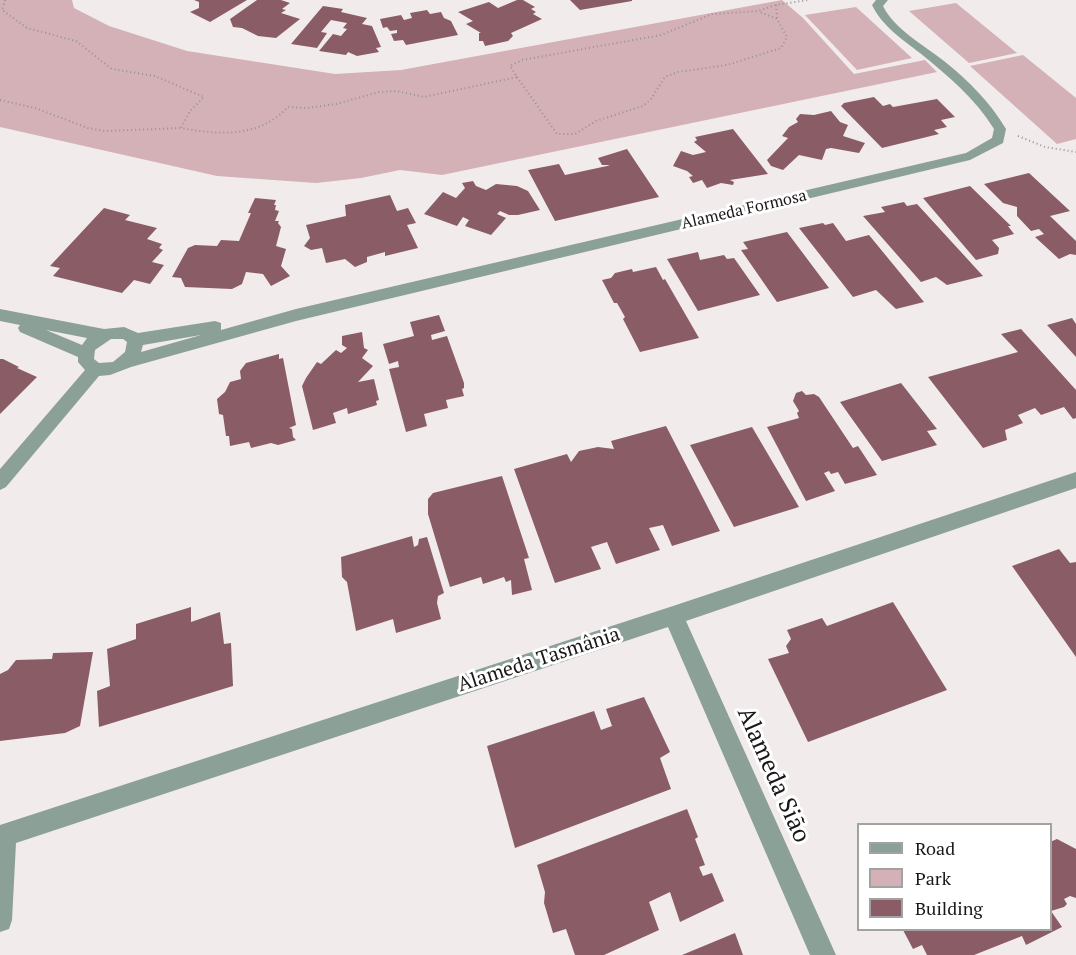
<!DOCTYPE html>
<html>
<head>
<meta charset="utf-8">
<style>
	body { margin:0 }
	#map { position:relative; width:1076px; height:955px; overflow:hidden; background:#f2ebec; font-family:"PT Serif",serif }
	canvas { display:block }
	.legend { position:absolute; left:857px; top:823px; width:195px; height:108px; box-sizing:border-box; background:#fff; border:2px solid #a3a2a3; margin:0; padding:8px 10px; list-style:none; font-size:18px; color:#1a1718 }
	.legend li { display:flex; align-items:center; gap:12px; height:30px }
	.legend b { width:30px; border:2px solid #a3a2a3 }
</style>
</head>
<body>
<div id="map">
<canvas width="1076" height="955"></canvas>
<ul class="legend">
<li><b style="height:8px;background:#8ba097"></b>Road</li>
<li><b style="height:16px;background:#d4b0b7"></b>Park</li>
<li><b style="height:16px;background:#8a5c66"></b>Building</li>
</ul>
</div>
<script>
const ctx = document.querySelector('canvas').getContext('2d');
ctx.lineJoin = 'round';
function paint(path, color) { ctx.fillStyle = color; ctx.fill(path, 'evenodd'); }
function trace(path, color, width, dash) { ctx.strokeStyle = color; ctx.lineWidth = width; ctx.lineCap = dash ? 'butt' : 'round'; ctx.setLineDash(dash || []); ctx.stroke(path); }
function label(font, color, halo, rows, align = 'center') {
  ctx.font = font + ' "PT Serif",serif'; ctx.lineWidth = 6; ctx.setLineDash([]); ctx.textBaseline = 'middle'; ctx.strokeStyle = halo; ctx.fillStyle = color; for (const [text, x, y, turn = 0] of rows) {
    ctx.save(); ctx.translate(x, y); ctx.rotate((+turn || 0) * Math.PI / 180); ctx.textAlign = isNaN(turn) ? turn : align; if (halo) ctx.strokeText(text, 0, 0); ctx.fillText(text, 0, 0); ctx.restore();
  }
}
paint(new Path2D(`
	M0,0h72l2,8 35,18 78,25 148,23 66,-4 381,-70 21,18 51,56 71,-14 12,12 -495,103 -42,-5 -39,8 -45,5 -99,-7 -217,-49z
	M956,3l61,50 -48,10 -60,-52z
	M856,7l56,51 -55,12 -52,-55z
	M1023,55l53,43v41l-19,5 -87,-78z`), '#d4b0b7');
paint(new Path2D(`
	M194,0h53l-37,22 -20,-10 9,-4v-6z
	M257,0h24l9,3 -8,6 4,1 -5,3 19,6 -24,19 -18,-2 -16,-8 -9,-1 -3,-8z
	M517,0h6l12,7 -4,2 5,3 -3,2 9,5 -31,14 2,3 -5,5 -23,5 -2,-5h-4v-8h2l-15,-9 7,-3 -15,-9 31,-10 9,6z
	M570,0h62v1l-52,9z
	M323,6l20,3 -2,3 26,6 -5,6 10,2 9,21 -5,1 3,4 -22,4 -9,-4 -2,3 -27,-4 14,-17 8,2 6,-7 -4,-1 4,-5 -16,-3 -10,12 6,1 -10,15 -26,-4z
	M427,10l3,4 11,-2 3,6 7,3 7,14 -52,10 -3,-5 -9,1 -3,-7 6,-1v-3l-7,1 -3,-4 -4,1 -3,-9 21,-4 3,5 8,-2 -2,-5z
	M874,97l9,9 7,-2 3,3 44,-8 18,18 -14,3 6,7 -13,3 5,4 -57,14 -41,-42 3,-3z
	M831,111l9,11 8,3 -5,11 22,7 -6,10 -28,-5 -5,1 -4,11 -23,-5 -16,15 -12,-4 -4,-6 21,-22 -6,-2 7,-9 9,-5 -2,-3 4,-5 14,1z
	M733,129l35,45 -38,6 4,2 -1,3 -12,-2 -14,5 -5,-8 -9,3 -4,-6 4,-1 -6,-5 -14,-5 8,-15 12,4 13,-3 -12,-10 3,-2 -2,-3z
	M627,149l32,48 -104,24 -27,-51 31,-6 6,11 42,-9 3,-1h-8l-4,-7z
	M1029,173l41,38 -20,5 26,25v14l-6,-1 -11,5 -24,-22 9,-3 -5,-5 -8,2 -14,-15v-9l-14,-4 -19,-19z
	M473,181l3,5 10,4 10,-6 21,2 11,5 12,19 -22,5h-9l-9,-4 -3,3 9,4 -15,17 -26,-9 4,-6 -6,-3 -6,9 -33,-12 19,-22 13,6 9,-10 -3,-5z
	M970,186l41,40h-3l6,8 -22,6 7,8 -1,6 -22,6 -53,-62z
	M390,195l7,16 11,-3 8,15 -9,2 11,23 -33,8v-4l-18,5v5l-12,5 -10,-8 -19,4 -4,-15 -11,2 -7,-4 6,-8 -4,-13 40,-9 -1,-11z
	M255,198l21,2 -2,5h2l-1,5 4,1 -4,10h4l-1,2 3,4 -5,19 10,3 -5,17 9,10 -19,10 -8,-12 -17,-2 -4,12 -10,5 -47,-2 -4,-9 -9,-1 16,-29 7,-3 22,1 4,-6 18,1 12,-28h-3z
	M904,202l3,4 10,-2 66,72 -36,9 -11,-8 -15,5 -58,-66 22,-4 -4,-5z
	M104,208l26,7 -5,5 32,8 -10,11 15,5 -3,4 4,2 -11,12 12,3 -14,19 -16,-4 -12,13 -69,-17 7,-8 -10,-2z
	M823,223l2,2 8,-2 13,18 23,-6 55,67 -28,7 -20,-19 -23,7 -54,-69z
	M787,232l42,56 -52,14 -36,-52 7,-1 -5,-7z
	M698,252l2,8 24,-5 3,4 7,-1 26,37 -62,16 -31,-52z
	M656,267l7,13 2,-1 34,59 -59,14 -17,-33 2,-2 -8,-14h-3l-12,-23 9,-2 4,-5 17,-4 1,3z
	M439,315l6,16 -14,4 1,5 15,-4 17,47v5l-2,1 2,7 -18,4 2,8 -24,6 3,12 -21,6 -17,-63 10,-2 -1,-6 -9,3 -6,-20 31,-8 -4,-14z
	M1072,318l4,6v33l-29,-32z
	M1021,329l55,61v28l-3,1 -9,-12 -23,8 -6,-7 -17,7 5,8 -18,7 2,10 -24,8 -55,-71 90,-25 -17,-18z
	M362,332l2,16 4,2 -6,8 11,8 -15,16 16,-3 5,21 -3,1 1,4 -29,9 -1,-6 -14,5 3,10 -23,7 -11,-44 4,-8 11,-16 4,2 15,-14 5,3 6,-5 -5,-3v-9z
	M279,354v5l4,-1 13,67 -7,3 3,1 1,8 3,3 -18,5 -7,-2 -20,5 -2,-6 -19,4 -1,-10h-3l-3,-21 -4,-1 -2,-15 8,-7 5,-10 11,-3 -1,-8 6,-8z
	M0,359h3l16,8 -2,1 20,9 -37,37z
	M901,383l36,46 -10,2 10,14 -55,16 -42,-59z
	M802,391l4,4 8,-1 5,3 34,51 5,-2 19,29 -32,9 -7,-12 -7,2 -2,-3 -5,2 11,18 -29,10 -39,-74 32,-9 -2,-5 2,-2 -6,-10 3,-8z
	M666,426l54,105 -48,15 -9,-21 -14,3 11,22 -44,14 -9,-22 -16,5 10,22 -46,14 -41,-114 53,-15 4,8 8,-11 19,-4 16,2 -3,-8z
	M752,427l47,80 -65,20 -44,-82z
	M502,476l27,82 -5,1 8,31 -20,5 -1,-15 -5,2 -2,-5 -21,7 -2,-7 -31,10 -22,-73v-15l5,-6z
	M412,536l2,11 4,-2 1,-6 8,-2 17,56 -6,3 -1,7 4,16 -45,14 -3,-14 -37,12 -9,-49 -5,-5 -1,-20z
	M1059,549l11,14 6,-1v95l-64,-91z
	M893,602l54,88 -139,52 -40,-83 21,-6 -3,-7 5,-7 -4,-9 35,-12 5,8z
	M191,607v15l29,-10 4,32 7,-1 2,43 -134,41 -2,-36 13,-5 -3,-37 29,-10v-15z
	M93,652l-13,74 -15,7 -65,8v-67l8,-4 8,-10 36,-1 1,-6z
	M644,697l26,55 -10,6 11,31 -156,59 -28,-102 107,-35 7,19 11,-4 -6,-17z
	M687,809l11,28 -3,2 10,26 -6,2 4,9 9,-3 12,28 -44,21 -10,-30 -21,10 10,28 -55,25h-29l-9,-26 -13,4 -9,-30 1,-11 -8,-27z
	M1057,839l19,10v49l-6,-2 -6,3 3,5 -3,3 -13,4 11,16 -36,18 -4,-9 -48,19h-47l-5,-10 -9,4 -10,-19h147v-88z
	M735,933l8,22h-61z`), '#8a5c66');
trace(new Path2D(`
	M5,0l-3,10 25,18 49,13 36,28 43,7 49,21 -14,14 -9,17c39,7 78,10 107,-21l19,1 29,-4 43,-12 18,-1 27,6 93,-20 -7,-11 12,-6 139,-25 51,-21 46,-3 18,-6 32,-5
	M776,5l1,14
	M517,77l40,57h18l21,-13 47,-15 8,-7 14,-22 13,-5 49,-7 54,-17 6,-11 -10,-18 -17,-7
	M0,100l35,8 53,20 17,3 76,-3
	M1018,136l27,11 31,5`), '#979293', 2, [1, 3]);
paint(new Path2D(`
	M876,0h12l-5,6c11,23 41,39 61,55 25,20 46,41 62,68l-3,14 -33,17 -674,161 -165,46 -21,8 -11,1 -93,111 -6,3v-21l85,-99 -7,-8v-5l-58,-25 -2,-4 2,-3 -20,-4v-12l104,20 20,-2 14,6 77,-12 6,2v7l75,-21 670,-156 26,-15 2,-9c-19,-31 -46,-53 -74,-76 -18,-14 -38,-27 -48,-48zM46,330l41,8 -5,7zM201,335l-60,17 2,-7zM111,339h12l4,3 -2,10 -12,10 -14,1 -5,-4 1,-9z
	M1076,472v16l-390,133 150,334h-26l-142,-328 -652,216 -4,77 -3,9 -9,3v-107l673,-219z`), '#8ba097');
label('16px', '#1a1718', '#fff', [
	["Alameda Formosa",744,210,-13]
]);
label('20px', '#1a1718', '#fff', [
	["Alameda Tasmânia",539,660,-18]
]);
label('24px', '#1a1718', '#fff', [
	["Alameda Sião",773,775,66]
]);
</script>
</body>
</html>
